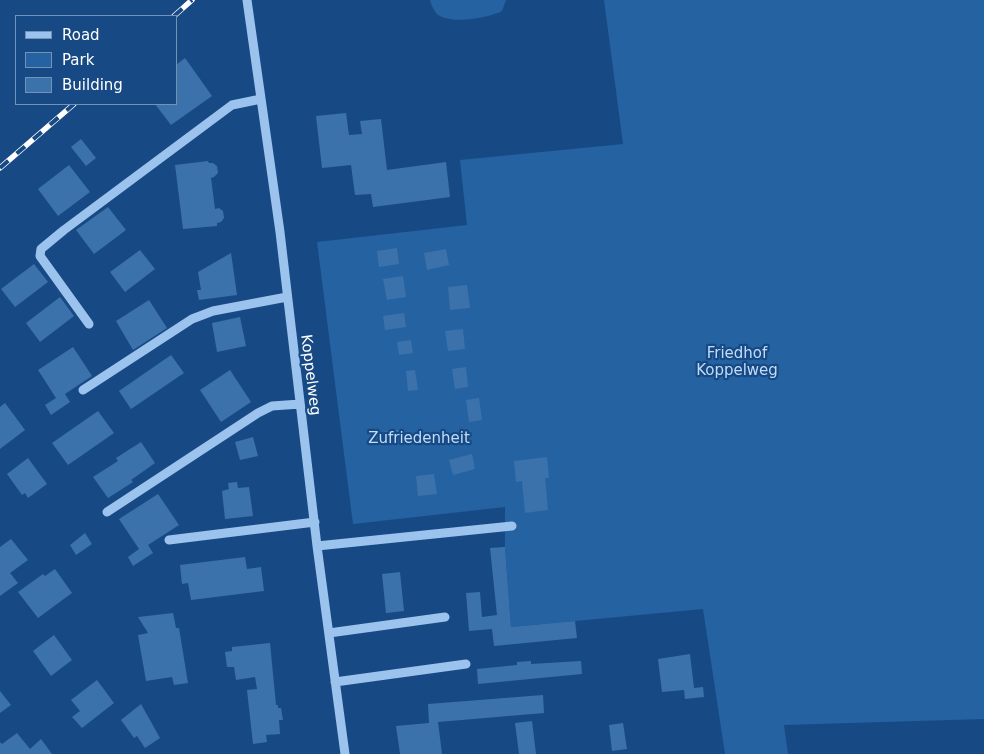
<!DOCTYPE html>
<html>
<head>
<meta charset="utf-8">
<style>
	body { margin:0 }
	#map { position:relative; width:984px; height:754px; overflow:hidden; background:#174a84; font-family:"DejaVu Sans",sans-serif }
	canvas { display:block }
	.legend { position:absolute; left:15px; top:15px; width:162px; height:90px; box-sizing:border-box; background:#174a84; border:1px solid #7492b5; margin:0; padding:6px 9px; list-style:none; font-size:15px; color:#fff }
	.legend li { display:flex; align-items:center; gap:10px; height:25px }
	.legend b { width:25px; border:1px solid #7492b5 }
</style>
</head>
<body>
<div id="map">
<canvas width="984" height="754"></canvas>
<ul class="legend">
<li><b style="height:6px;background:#9bc3ed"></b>Road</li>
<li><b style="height:14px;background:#2562a1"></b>Park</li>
<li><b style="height:14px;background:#3b72ac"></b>Building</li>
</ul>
</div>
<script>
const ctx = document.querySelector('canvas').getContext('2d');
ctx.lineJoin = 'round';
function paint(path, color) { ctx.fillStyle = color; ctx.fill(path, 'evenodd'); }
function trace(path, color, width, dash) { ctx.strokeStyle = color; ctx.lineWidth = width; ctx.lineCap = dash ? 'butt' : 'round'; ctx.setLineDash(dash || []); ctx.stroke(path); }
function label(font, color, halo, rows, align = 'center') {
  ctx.font = font + ' "DejaVu Sans",sans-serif'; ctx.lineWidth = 4.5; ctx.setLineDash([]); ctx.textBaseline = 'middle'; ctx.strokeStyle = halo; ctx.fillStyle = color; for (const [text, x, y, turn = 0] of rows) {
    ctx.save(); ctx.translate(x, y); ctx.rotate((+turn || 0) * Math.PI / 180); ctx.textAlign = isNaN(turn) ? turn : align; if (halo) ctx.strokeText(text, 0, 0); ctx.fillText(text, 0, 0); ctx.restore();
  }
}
paint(new Path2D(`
	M430,0h76l-4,11c-14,7 -51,14 -65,3 -3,-3 -6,-10 -7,-14z
	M604,0h380v719l-200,6 4,29h-63l-22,-145 -192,18 -6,-80v-40l-152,17 -36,-282 150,-17 -7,-65 163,-16z`), '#2562a1');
paint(new Path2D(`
	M185,58l27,38 -41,29 -16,-21h21v-39z
	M346,113l3,22 13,-1 -2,-13 21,-2 6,51 59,-8 4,35 -77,10 -2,-13 -16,1 -4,-30 -29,3 -6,-52z
	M81,139l15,19 -10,8 -15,-19z
	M208,161l1,2h4l4,3 1,7 -4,4 -3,1 4,31 4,-1 4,3 1,7 -3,4 -4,1v3l-34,3 -8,-64z
	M69,165l21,27 -32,24 -20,-27z
	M108,207l18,23 -32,24 -18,-24z
	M397,248l2,16 -20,3 -2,-16z
	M446,249l3,16 -22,5 -3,-17z
	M140,250l15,19 -30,23 -15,-20z
	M231,253l6,42 -38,5 -2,-10h4l-3,-18z
	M34,264l14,18 -33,25 -14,-18z
	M403,276l3,21 -19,3 -4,-21z
	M467,285l3,23 -20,2 -2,-23z
	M60,297l14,19 -34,26 -14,-19z
	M149,300l18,28 -34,22 -17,-29z
	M404,313l2,14 -21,3 -2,-14z
	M240,317l6,29 -29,6 -5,-29z
	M463,329l2,20 -17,2 -3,-20z
	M411,340l2,13 -14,2 -2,-13z
	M73,347l19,29 -27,18 5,8 -19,13 -6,-10 11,-7 -18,-28z
	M171,355l13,18 -53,36 -12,-18z
	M466,367l2,20 -13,2 -3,-20z
	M230,370l21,32 -30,20 -21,-32z
	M415,370l3,20 -10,1 -2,-20z
	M479,398l3,22 -13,2 -3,-22z
	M5,403l20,27 -25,19v-42z
	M98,411l16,22 -46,32 -16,-22z
	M404,429v12l-19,1 -1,-11z
	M253,437l5,19 -18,4 -5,-18z
	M141,442l14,21 -24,17 2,2 -25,16 -15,-21 25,-16 -2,-3z
	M472,454l3,15 -22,6 -4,-15z
	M547,457l2,21h-4l3,32 -23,3 -3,-32 -6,1 -2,-21z
	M28,458l19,26 -19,14 -3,-5 -3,2 -15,-21z
	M434,474l3,20 -19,2 -2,-20z
	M237,482l1,6 11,-1 4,29 -28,3 -3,-28 7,-2 -1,-6z
	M158,494l21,31 -31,20 5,8 -20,13 -5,-9 11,-8 -20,-30z
	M85,533l7,11 -16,11 -6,-10z
	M11,539l17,21 -18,13 8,10 -18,13v-49z
	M505,547l6,80 64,-6 2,17 -83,8 -2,-17 -23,2 -3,-38 14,-1 2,25 15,-2 -7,-67z
	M245,557l2,12 14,-2 3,24 -73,9 -3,-17 -6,1 -2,-19z
	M55,569l17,24 -34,25 -20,-26 25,-18 2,2z
	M400,572l4,39 -18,2 -4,-39z
	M173,613l3,15h3l9,55 -14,2 -2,-8 -26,4 -8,-46 10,-2 -10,-16z
	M54,635l18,25 -21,16 -18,-25z
	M270,643l6,62h2v3h3l2,12h-4l1,14 -14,1 1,7 -14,2 -6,-54 10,-1 -2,-12 -19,3 -2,-13h-7l-2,-15 7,-1v-4z
	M690,654l4,34 9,-1 1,10 -19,2 -1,-9 -22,2 -4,-33z
	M531,661v3l50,-3 1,13 -104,10 -1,-15 40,-4v-3z
	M97,680l17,23 -32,25 -10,-11 8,-6 -9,-11z
	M0,691l11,14 -11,8z
	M543,695l1,18 -106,9 4,32h-42l-4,-28 33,-3 -1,-19z
	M141,704l19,34 -15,10 -8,-12 -3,2 -13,-18z
	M532,721l4,33h-17l-4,-31z
	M623,723l4,26 -15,2 -3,-26z
	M17,733l13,16 11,-10 11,15h-52v-12l2,2z`), '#3b72ac');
trace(new Path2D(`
	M247,0l33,232 37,314 28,208
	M89,324l-49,-68 1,-7 23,-19 168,-125 29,-6
	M83,390l109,-71 21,-8 74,-14
	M107,512l151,-99 14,-7 28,-2
	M169,540l146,-18
	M317,546l195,-20
	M329,633l116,-16
	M335,682l131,-18`), '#9bc3ed', 9);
const rail = new Path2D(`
	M174,16l18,-16
	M0,168l74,-64`);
trace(rail, '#fff', 5.5);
trace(rail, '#174a84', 4, [11]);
label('15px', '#c0dcf9', '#174a84', [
	["Friedhof",737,354],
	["Koppelweg",737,371],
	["Zufriedenheit",419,439]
]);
label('15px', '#fff', '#174a84', [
	["Koppelweg",310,375,83]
]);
</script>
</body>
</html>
